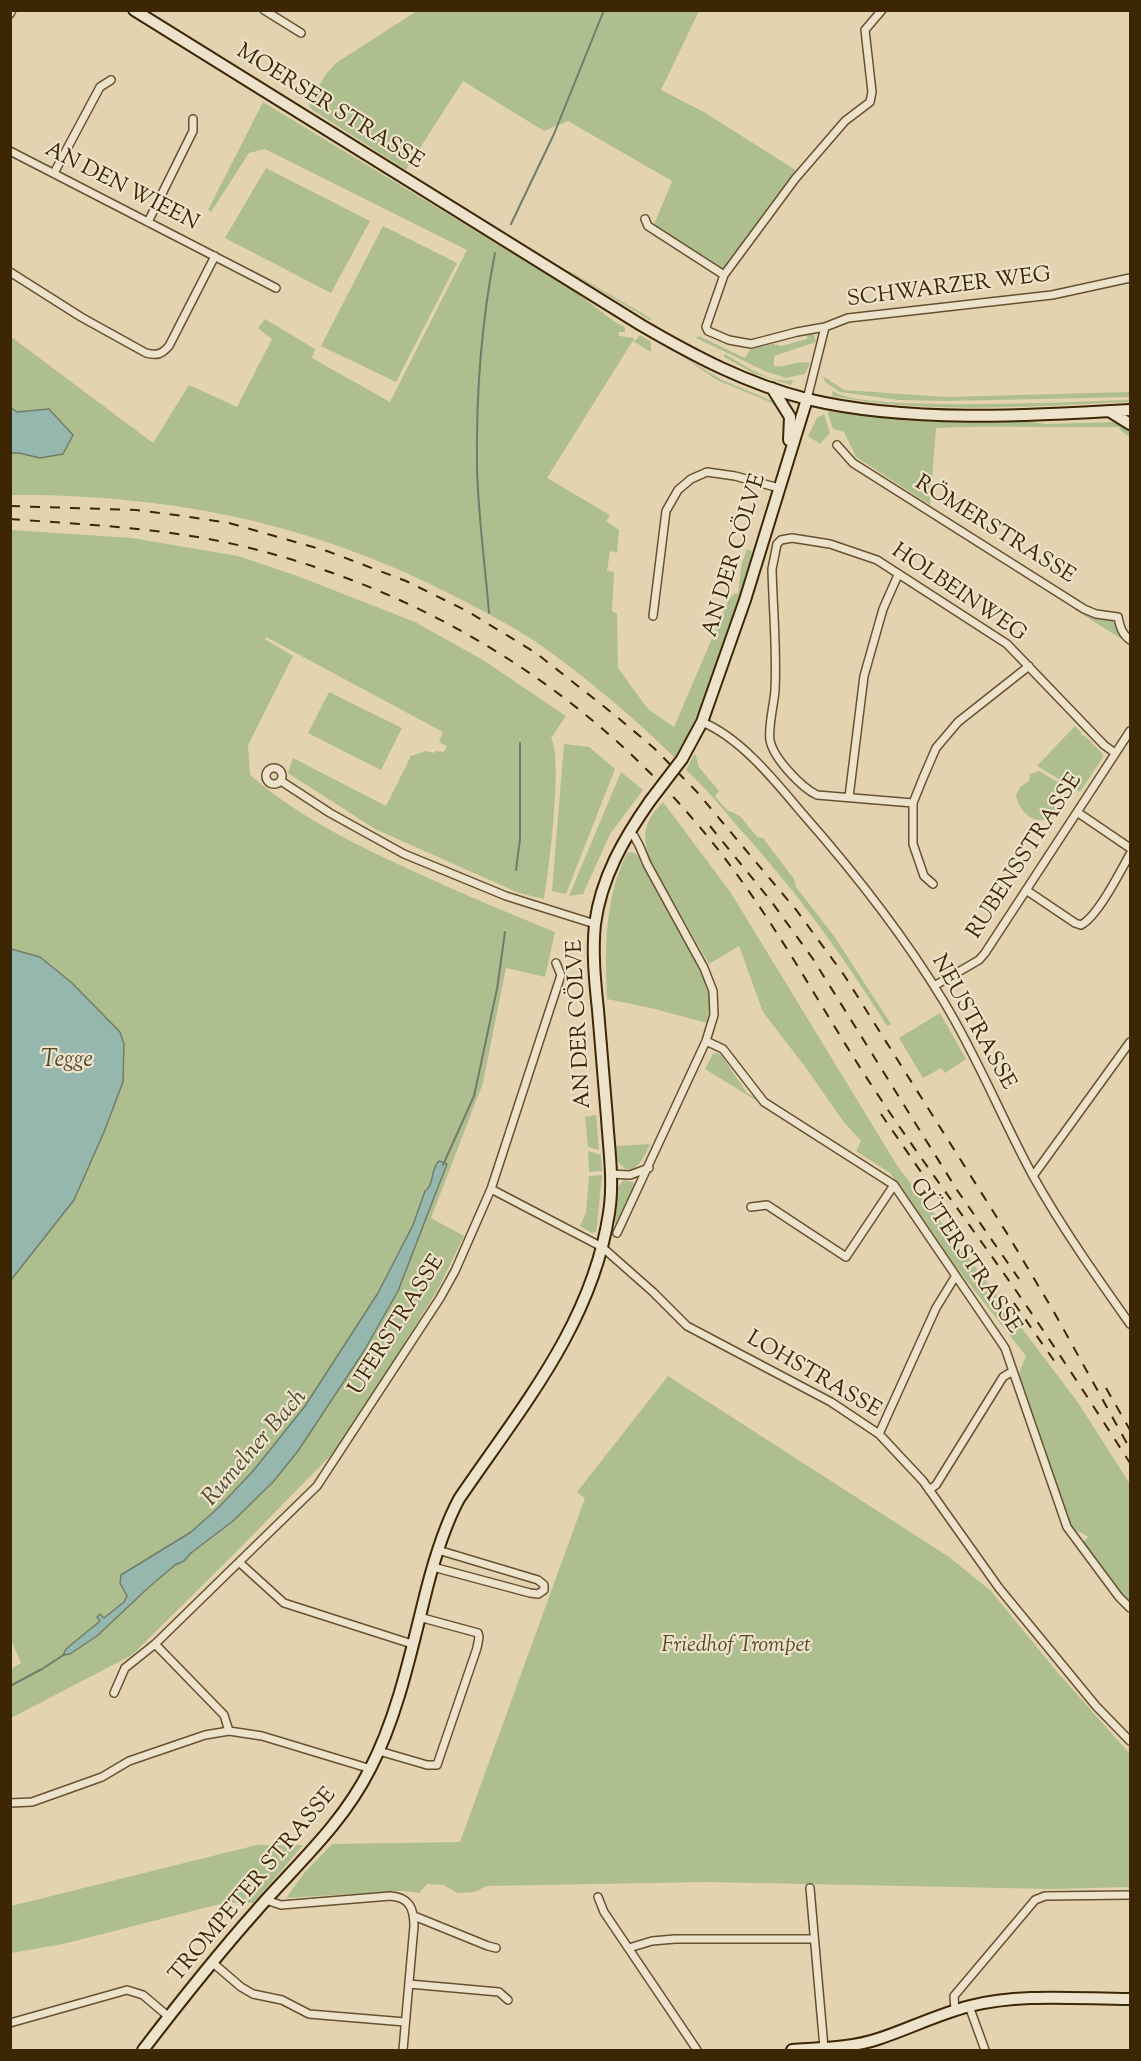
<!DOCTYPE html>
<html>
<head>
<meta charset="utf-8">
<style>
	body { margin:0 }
	#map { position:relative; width:1141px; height:2061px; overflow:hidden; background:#e4d3b0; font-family:"Sorts Mill Goudy",serif }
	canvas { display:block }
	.frame { position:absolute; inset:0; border:12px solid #3d2603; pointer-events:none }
</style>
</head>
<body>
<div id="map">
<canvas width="1141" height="2061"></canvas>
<div class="frame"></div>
</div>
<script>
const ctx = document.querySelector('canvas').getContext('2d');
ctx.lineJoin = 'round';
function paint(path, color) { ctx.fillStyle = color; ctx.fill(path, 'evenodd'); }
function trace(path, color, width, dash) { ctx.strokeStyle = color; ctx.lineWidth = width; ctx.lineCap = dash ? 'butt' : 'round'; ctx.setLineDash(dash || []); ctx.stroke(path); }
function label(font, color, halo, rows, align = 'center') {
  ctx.font = font + ' "Sorts Mill Goudy",serif'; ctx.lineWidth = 4.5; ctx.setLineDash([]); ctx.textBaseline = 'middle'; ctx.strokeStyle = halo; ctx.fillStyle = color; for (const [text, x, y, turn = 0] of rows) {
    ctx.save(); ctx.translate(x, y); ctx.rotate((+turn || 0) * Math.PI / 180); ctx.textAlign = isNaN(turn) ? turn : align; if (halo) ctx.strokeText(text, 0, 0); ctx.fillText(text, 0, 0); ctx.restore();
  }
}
paint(new Path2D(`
	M417,11h282l-38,79 43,22 93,59 -73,98 -3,2 1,-2 -69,-42 19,-46 -104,-60 -24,10 -81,-50 -57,89 -95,-61 -2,-5 17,-30 10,-11z
	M263,102l310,188 42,32 10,5v5h-6v4l15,2 -1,2 2,1 5,-6 11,7v10l-18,-11 -1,1 -85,136 63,37 -4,6 13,9 -2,23 -7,-2 -3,20 7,1 -2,39 5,3 1,54 30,41 26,18 55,-128 5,-5 4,-1 4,-30 5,-14 5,2c-4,31 -17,59 -27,88 -15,39 -26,83 -51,118 -42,-41 -87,-79 -135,-113 -25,-17 -52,-31 -79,-45 -143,-75 -288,-105 -449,-104v-42h8l21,5 9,-49 -32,3 -6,-4 -1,-72 143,107 36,-58 48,22 35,-68 -14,-11 7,-9 50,30 -3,9 78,44 77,-152 -202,-101 -16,4 -38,59 -3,-2z
	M266,168l104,53 -39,72 -106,-55z
	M383,226l74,37 -61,119 -75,-36z
	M566,270l7,3 79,46 -2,1z
	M807,334l7,1 2,7 -42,14v10c12,2 23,-6 36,-3l-5,11 -19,4 -19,-6 -71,-34 3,-2 46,22 6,-10 22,-4 8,2 26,-7z
	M725,354c19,11 45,30 68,26l-2,5 -38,-12 -29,-16z
	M680,355l42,25 48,20 7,4 1,4 -8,-6 -53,-22z
	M823,376l21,14 103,7 183,-5v5l-183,4 -48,-1 -59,-8 -15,-10z
	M833,391c27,22 252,10 297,9v2c-98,4 -200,13 -298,-6z
	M829,411l79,10 58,1 54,-2 26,4 67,-2 17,6v9l-10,-7 -1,-3c-61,1 -122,-2 -183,1l-6,77 -74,-48 -12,-25 -11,-3 -5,-16z
	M824,414l6,19 -10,11 -12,-8 9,-18z
	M11,530l121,8 106,18 62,21 115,45 68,38 83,56 -15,22c12,18 -2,134 -7,161l-25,-6 -144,-64 -87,-56 5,-15 93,48 25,-50 15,-5 8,2 1,-2 9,1 3,-6 -8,-4 4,-10 -177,-95 -1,2 28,17 -45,89 2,30c51,44 112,73 174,101 43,20 87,38 131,56l-10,45 -39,-9 -23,115 -52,135 33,18 -27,55 -97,155 -108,110 -100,99 -121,63v-49l10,-6 -11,-25 1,-358 63,-80 30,-68 19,-50 1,-38 -4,-12 -49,-50 -31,-25 -29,-8z
	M1074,609l26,10 13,2 10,19z
	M329,692l73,36 -21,42 -73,-37z
	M1075,726l6,6v3l4,1 18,18v3l-23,35 -43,-26z
	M564,744l25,3 26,22 -49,125 -14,-3z
	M695,753l4,14 20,24 -4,5 12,14 13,6 17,21 6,1 31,41 2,8 38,49 57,88 -4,2c-45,-72 -91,-135 -148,-198 -17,-20 -34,-41 -53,-58z
	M1039,771l30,18 -9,14 -3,11c-4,2 -9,5 -14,6 -14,2 -24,-12 -27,-24l4,-9 9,-6 1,-7z
	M621,772l22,18 -33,44 -27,60 -14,2z
	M663,802l68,91 167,274 55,70 126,167 51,80v118l-13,-14 -34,-46 5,-5c-7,-6 -13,-5 -19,-12l-41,-115 -9,-37 7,-17 -70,-89 -52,-76 -14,-18 -34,-22 5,-10 -18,-20 -37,-53 -43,-56 -24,-66 -30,18 -60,-105c-7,-27 -5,-37 14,-57z
	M631,852l5,2 62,111c9,19 15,37 9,58l-56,-15 -44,-9c-2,-51 -3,-99 20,-146z
	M940,1013l26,46 -21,14 -4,-5 -18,10 -24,-40z
	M717,1053l4,2 26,38 10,6v2l-52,-32 8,-15z
	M596,1115l3,35 -11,-3 -3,-30z
	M650,1144c-6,14 -18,39 -33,16l-1,-14z
	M588,1151l13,4 1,16 -13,1z
	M602,1175l-5,50 -1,7 -4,1 -12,-7 6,-14 3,-36z
	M624,1180l9,2 2,8 -19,35 -2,-4 4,-34z
	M668,1376l281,181 42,34 67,82 72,81v133l-79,2 -344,-7 -220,4 -13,6 -16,1 -15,-8 -16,-1 -8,9 -15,-2 -118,7 19,-26 27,-28 128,-2 125,-344 -8,-6z
	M257,1845h46l-49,58h-30l-161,41 -52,9v-47z`), '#afbe8f');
const water = new Path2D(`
	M11,408l6,4 32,-3 24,26 -10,19 -23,4 -21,-5h-8z
	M11,949l29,8 31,25 49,50 4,12 -1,38 -19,50 -30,68 -63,80z
	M439,1161l8,3 -49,127 -34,60 -66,100 -25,31 -40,39 -42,32 -7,8 -9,4 -26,22 -52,49 -27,18 -7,1 3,-6 34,-28 -3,-4 3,-3 4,4 20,-16 3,-6 -7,-13 1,-8 70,-43 27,-24 35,-37 52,-65 73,-113 35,-68 12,-34c10,-7 5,-22 14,-30z`);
paint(water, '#95b7ad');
trace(water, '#727d69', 1.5);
trace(new Path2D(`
	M511,224l43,-90 50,-124
	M489,613c-4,-49 -11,-98 -12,-146 -1,-72 4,-143 18,-214
	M516,870l4,-31v-96
	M443,1165l31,-69 23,-107 8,-57
	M10,1686l32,-17 23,-15`), '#727d69', 2);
const street = new Path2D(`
	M264,10l37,23
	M882,10l-17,20 7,62 -2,10 -25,19 -50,58 -71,96 -18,52 2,4 21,9 22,4 46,-12 28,-5 23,-9 204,-23 78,-17
	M10,14l2,-4
	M10,151l266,137
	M54,173l46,-86 11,-7
	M645,219l3,7 76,49
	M148,222l45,-91v-12
	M10,272l71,45 65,36c11,3 16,1 23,-7l46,-90
	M807,399l18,-72
	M837,445l16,18 231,146 12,5 22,3c2,10 4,17 12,23
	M653,616l13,-105 12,-21 13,-11 16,-7 28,4 44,12
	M702,722c39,16 73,59 100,91 52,59 101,121 142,189 34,56 58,117 89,174 29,52 63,100 97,148
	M266 776a8 8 0 1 1 16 0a8 8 0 1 1-16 0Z
	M281,781l49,32 74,41 102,42 89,28
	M849,797l15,-121 19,-67 15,-34
	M913,803l-96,-8c-15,-7 -44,-37 -47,-55 -2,-14 4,-35 5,-50 2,-40 -2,-81 -3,-121l5,-25 4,-4 11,-2 38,6 47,16 130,84 97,101 11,8
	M1077,812l53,36
	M933,884l-9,-8 -11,-32v-41l10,-25 13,-30 22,-26 71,-56
	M1026,890l49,33 6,2c17,-9 39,-53 49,-71
	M934,986l45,-26 6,-7 145,-222
	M706,1041l17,8 41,53 130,83 111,163 62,179 52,70 11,11
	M611,1174l19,1 19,-7
	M1033,1176l97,-134
	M491,1189l111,58 51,45 34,34 144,76 48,32 44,47 76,107 97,118 34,35
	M751,1207l16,-2 79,52 48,-72
	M617,1233l89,-192 8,-26 -1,-24 -9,-23 -57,-104 -8,-19 -5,-9 -5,-4
	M879,1434l57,-126 19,-31
	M929,1490l7,-5 67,-108 10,-6
	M240,1563l44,40 128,41
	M433,1567l97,26 8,1 6,-4v-5l-6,-5 -100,-30
	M155,1644l69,71 5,16
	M114,1693l11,-25 30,-24 162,-158 123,-188 15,-27 36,-82 70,-214 -5,-12
	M379,1751l48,14h10l40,-117 2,-11 -1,-4 -59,-16
	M10,1803l22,-1 70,-25 27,-16 76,-26 24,-4 33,5 109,33
	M810,1888l14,160
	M598,1897l6,15 93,138
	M266,1900l15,5 109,-9c19,1 24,12 24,30l-11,124
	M414,1916l74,30 8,2
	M629,1948l23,-7 23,-2h139
	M213,1963l28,24 12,7 29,6 27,14 96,8
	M409,1984l90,8 9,8
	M969,2006l16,44
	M955,2011l-1,-15 81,-96 10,-4 85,-1
	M10,2023l117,-33 16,5 26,22`);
const secondary = new Path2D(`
	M134,10l507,315c53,31 106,59 166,74 100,24 222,17 323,11
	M772,388l18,29 -1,23
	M1109,411l21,13
	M682,759l20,-37 43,-122 62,-201
	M143,2050c36,-47 74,-95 114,-140 41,-47 84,-84 113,-141 28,-53 42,-122 57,-181 8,-31 17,-61 32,-89 61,-90 133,-174 150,-286 5,-31 0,-64 -2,-95 -3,-36 -6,-72 -9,-108 -3,-28 -6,-58 -3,-86 6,-46 29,-86 55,-123
	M792,2050c29,-2 59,-2 86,-11 31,-10 60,-25 92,-33 51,-13 108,-7 160,-7`);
trace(street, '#67512e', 10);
trace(secondary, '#3d2603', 14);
trace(street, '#ede2cc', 7);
trace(secondary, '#ede2cc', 10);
trace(new Path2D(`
	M10,506l126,4 47,6 46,7 98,28 79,30 61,30 69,42 80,63 39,33 42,43 100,119 47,64 164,260 46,77 76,137
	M10,519c81,6 161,9 240,29 188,47 355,154 473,308 59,76 103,162 157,242 44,66 93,131 139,197 38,55 75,112 111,168
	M710,826l61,75 42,58 144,231 62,89
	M881,1114l58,84
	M1014,1303l43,62
	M1106,1388l24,42`), '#3d2603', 2, [10, 10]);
const secondaryBridge = new Path2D(`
	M650,801l32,-42`);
trace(secondaryBridge, '#3d2603', 14, []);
trace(secondaryBridge, '#ede2cc', 10);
label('22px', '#3d2603', '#ede2cc', [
	["MOERSER STRASSE",329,108,32],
	["AN DEN WIEEN",121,188,27],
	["SCHWARZER WEG",949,289,-7],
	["RÖMERSTRASSE",994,531,32],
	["AN DER CÖLVE",736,556,-73],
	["HOLBEINWEG",958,594,34],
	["RUBENSSTRASSE",1026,857,-57],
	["NEUSTRASSE",972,1023,61],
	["AN DER CÖLVE",581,1024,-93],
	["GÜTERSTRASSE",964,1257,56],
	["UFERSTRASSE",398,1326,-58],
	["LOHSTRASSE",813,1376,30],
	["TROMPETER STRASSE",254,1886,-50]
]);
label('italic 22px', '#5a4c26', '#ede2cc', [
	["Friedhof Trompet",736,1647]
]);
label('italic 24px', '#534a2e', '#ede2cc', [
	["Tegge",67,1062],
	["Rumelner Bach",256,1449,-49]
]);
</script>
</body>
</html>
